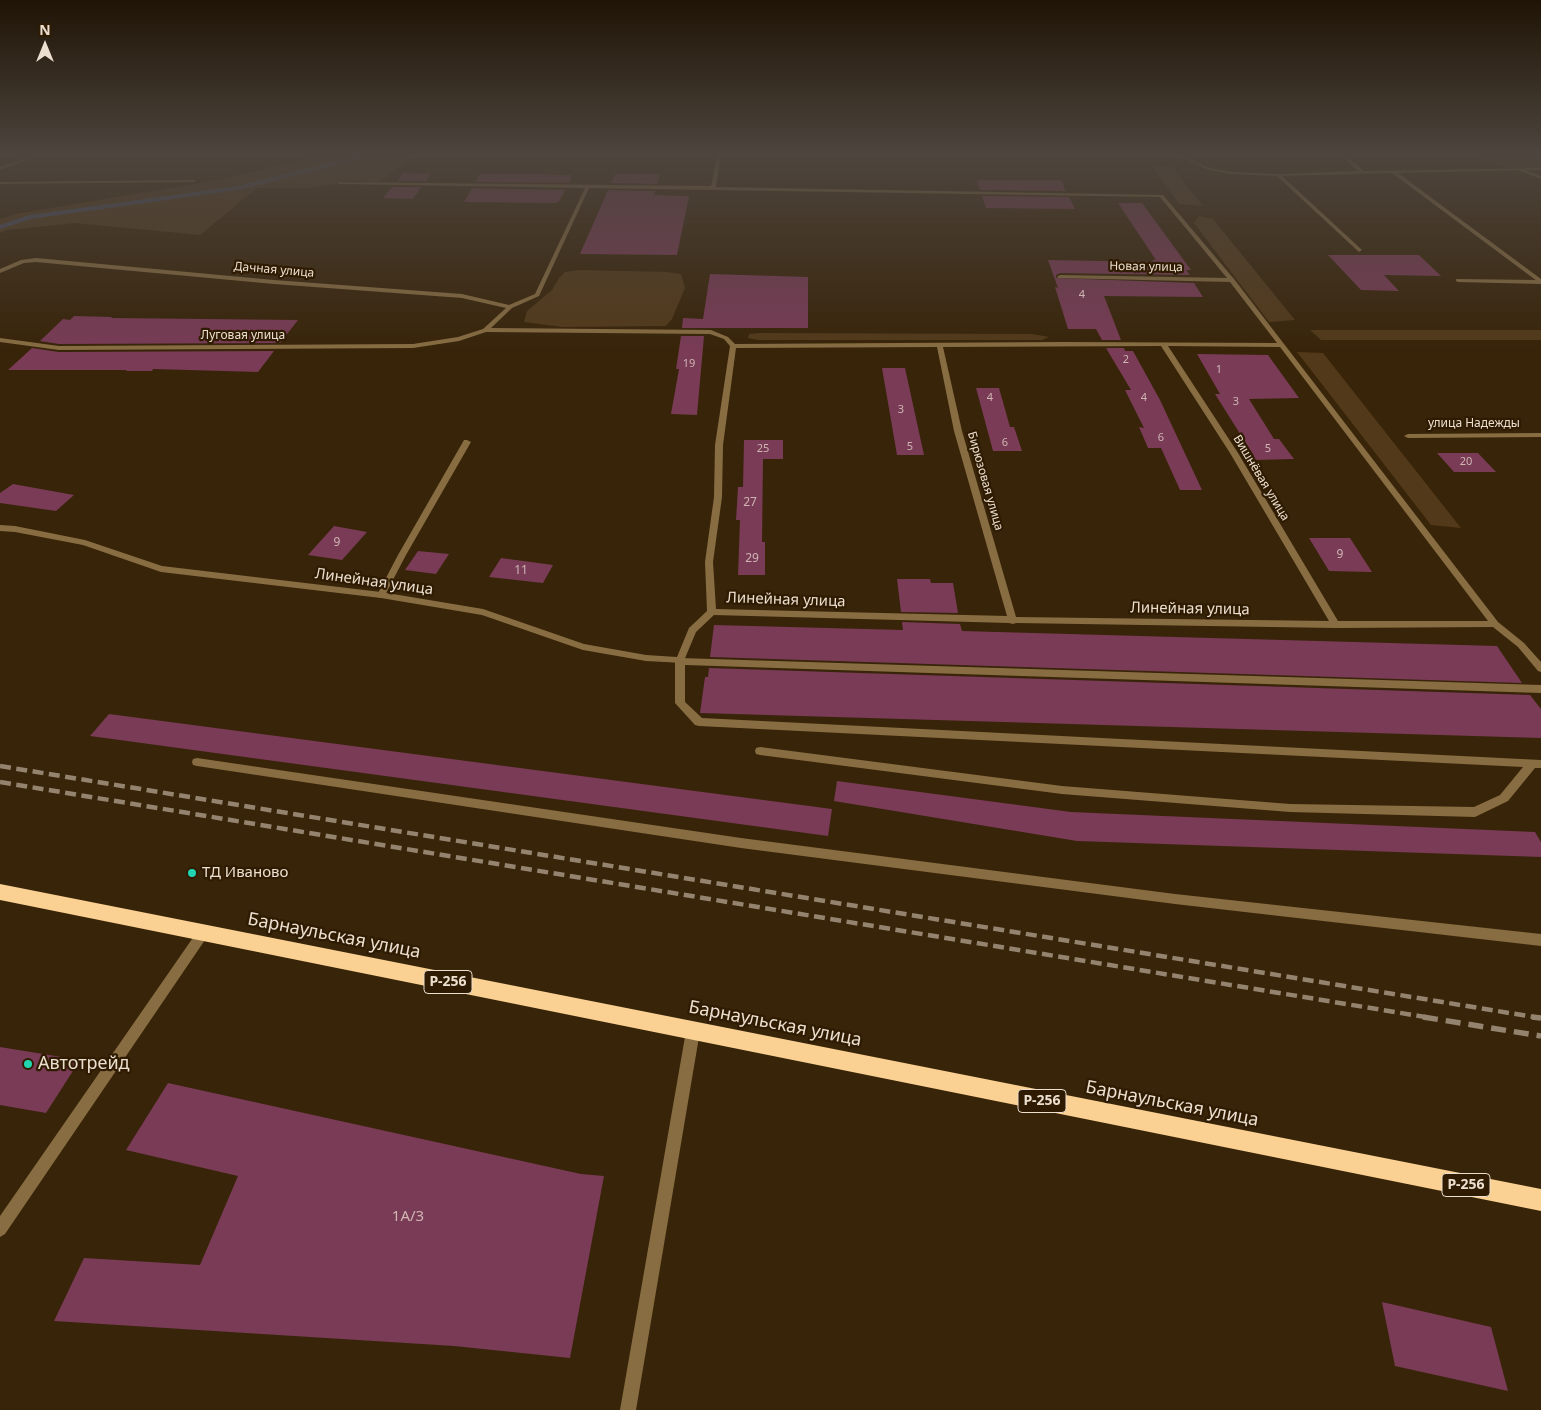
<!DOCTYPE html>
<html>
<head>
<meta charset="utf-8">
<style>
	body { margin:0 }
	#map { position:relative; width:1541px; height:1410px; overflow:hidden; background:#382409; font-family:"Noto Sans",sans-serif }
	canvas { display:block }
	.north { position:absolute; left:20px; top:20px; width:50px; height:50px; -webkit-text-stroke:4px #2e1b01; paint-order:stroke; rotate:0deg; font-size:14px; font-weight:700; line-height:20px; text-align:center; color:#ecdfd0 }
	.north::after { content:''; display:block; margin:auto; width:18px; height:22px; background:#ecdfd0; clip-path:polygon(50% 0,100% 100%,50% 72%,0 100%) }
</style>
</head>
<body>
<div id="map">
<canvas width="1541" height="1410"></canvas>
<div class="north">N</div>
</div>
<script>
const ctx = document.querySelector('canvas').getContext('2d');
ctx.lineJoin = 'round';
function paint(path, color) { ctx.fillStyle = color; ctx.fill(path, 'evenodd'); }
function trace(path, color, width, dash) { ctx.strokeStyle = color; ctx.lineWidth = width; ctx.lineCap = dash ? 'butt' : 'round'; ctx.setLineDash(dash || []); ctx.stroke(path); }
function label(font, color, halo, rows, align = 'center') {
  ctx.font = font + ' "Noto Sans",sans-serif'; ctx.lineWidth = 4.5; ctx.setLineDash([]); ctx.textBaseline = 'middle'; ctx.strokeStyle = halo; ctx.fillStyle = color; for (const [text, x, y, turn = 0] of rows) {
    ctx.save(); ctx.translate(x, y); ctx.rotate((+turn || 0) * Math.PI / 180); ctx.textAlign = isNaN(turn) ? turn : align; if (halo) ctx.strokeText(text, 0, 0); ctx.fillText(text, 0, 0); ctx.restore();
  }
}
paint(new Path2D(`
	M325,155h91l-38,28 -25,-3 -41,8h-55l-57,47 -125,-12 -68,7 -7,3v-14l16,-5 201,-34z
	M1468,155h73v12l-33,1z
	M1151,166l21,1 31,39 -24,-2z
	M1199,216l14,3 82,101 -26,2 -75,-99z
	M580,270l87,2 14,2 4,14 -13,31 -6,7 -104,1 -38,-5 3,-11 25,-21 7,-12 6,-6z
	M1310,330h231v10h-220z
	M760,333l272,1 17,3 -7,3h-284l-10,-2 1,-4z
	M1297,352l26,1 138,175 -30,-3z`), '#523919');
trace(new Path2D(`
	M0,227l30,-10 208,-29 132,-33`), '#474f6b', 4);
paint(new Path2D(`
	M403,173l28,1 -5,7h-29z
	M480,174h58l34,1 -3,8 -94,-1z
	M615,174h45l-3,10 -46,-1z
	M977,180h84l5,11 -86,-1z
	M392,187h29l-8,12 -30,-1z
	M472,188l93,2 -5,10 -3,3 -93,-1z
	M608,190l47,1 -1,4 35,1 -12,59 -97,-1z
	M982,196l87,1 6,12 -89,-1z
	M1118,203h24l49,67h-5l4,5 -130,-2 -4,2v3l138,5 9,14 -99,-1 17,44h-19l-6,-11h-28l-13,-42 3,1 -10,-28 106,2 -2,-2h4z
	M1328,255h91l22,21 -57,-1 15,16 -38,-1z
	M710,274l98,3v51h-126l1,-10 20,1z
	M74,316l38,1 -1,1 187,2 -18,23 -221,1 -19,-3 23,-22 7,1z
	M681,336h23l-7,79 -26,-1 8,-45h-3z
	M32,348l27,4 215,-1 -16,21 -105,-3 -1,2h-26l1,-1h-119z
	M1106,348h18l1,3h8l27,49 42,90h-22l-19,-42h-13l-9,-21 5,1 -19,-38h6z
	M1197,354l71,1 31,43 -50,1 25,40h5l15,20 -40,1v-4l-39,-62h5z
	M882,368h23l19,87h-27z
	M976,388h23l11,39h4l8,24h-29z
	M744,440h39v19h-20l-1,83h3v33h-27l2,-55h-4l2,-33h5z
	M1437,453h41l18,19h-42z
	M13,484l61,11 -18,16 -56,-8v-10z
	M334,526l33,6 -25,28 -34,-5z
	M1309,538h41l22,34 -43,-1z
	M418,551l31,3 -13,20 -31,-4z
	M501,558l52,7 -10,18 -54,-6z
	M897,579h33l1,4h22l5,30 -57,-1z
	M902,622l58,2 2,7 535,15 25,37 -812,-26 4,-32 189,5z
	M709,668l821,27 11,14v29l-841,-25 5,-36h3z
	M109,714l723,95 -4,27 -738,-100z
	M837,781l234,31 464,20 6,10v15l-464,-16 -243,-40z
	M0,1047l80,13 -34,53 -46,-8z
	M168,1083l413,91 23,2 -34,182 -116,-12 -400,-25 30,-63 116,7 38,-89 -112,-26z
	M1382,1302l109,25 17,64 -113,-25z`), '#793b56');
paint(new Path2D(`
	M1522,169l19,7v3l-21,-8z
	M1456,279l85,1v4l-83,-2 -2,-1z
	M464,440h3l4,2 -65,113 -21,40 -4,3 -3,-1 -1,-2 21,-40z
	M680,658l861,27v8l-856,-28v37l17,16 839,42v8h-6l-27,33 -33,16 -185,-5 -228,-18 -302,-39 -4,-1 -1,-3 1,-3 4,-1 302,39 228,18 184,3 26,-12 23,-28 -824,-41 -4,-1 -20,-22v-42z
	M197,758l544,80 434,56 366,40v12l-366,-42 -434,-56 -544,-82 -4,-1 -1,-3 1,-3z
	M203,927l4,2 2,4 -2,4 -202,297 -5,3v-21l199,-287z
	M693,1025l5,1 2,5 -64,379h-16l66,-379 2,-5z`), '#886d42');
paint(new Path2D(`
	M34,155h7l-41,15v-3z
	M717,155h4l-5,32 447,8 71,84 264,343 26,21 17,19v10l-3,-1 -20,-24 -25,-20 -157,1 -320,-5 -3,1 -4,-1 -295,-8 -18,17 -13,31 -37,-2 -63,-11 -101,-35 -101,-17 -220,-26 -78,-27 -68,-13 -15,-1v-6l15,1 70,14 77,26 219,26 102,17 101,35 62,11 31,2 12,-29 18,-17 -2,-49 9,-65 1,-52 15,-99 -6,-7 -14,-5 -224,-2 -27,9 -46,7 -354,2 -59,-8v-4l59,8 354,-2 45,-7 25,-8 23,-21 -44,-10 -188,-14 -238,-22 -12,1 -24,10v-4l21,-9 15,-2 238,22 188,14 47,11 26,-11 50,-106 -246,-4 -2,-2 374,4zM589,188l571,9 67,81 -167,-3 -3,2 1,1 172,4 47,61 -214,-1 -328,2 -7,-7 -17,-7 -220,-2 21,-20 27,-12zM1161,346l69,107 99,168 -313,-4 -54,-186 -19,-84zM1168,346l112,1 208,274h-150l-100,-168zM937,347l17,84 53,185 -291,-7 -3,-47 9,-65 1,-52 13,-97z
	M1175,155h6l29,13 21,4 47,2 80,-3 -18,-16h5l19,16 177,-3v2l-143,3 143,106v5l-149,-111 -110,3 79,73 1,1 -3,2 -82,-76 -46,-2 -22,-4z
	M196,180l-2,2 -194,2v-2z
	M1541,433v4l-133,1 -4,-2 4,-2z`), '#886d42');
paint(new Path2D(`
	M0,884l1541,305v22l-1541,-311z`), '#fad192');
trace(new Path2D(`
	M0,766l1540,252
	M0,782l1431,236`), '#94846f', 4.5, [11, 5.5]);
trace(new Path2D(`
	M1423,1017l118,19
	M1532,1017l9,1`), '#94846f', 5.5, [15, 8]);
const sky = ctx.createLinearGradient(0, 0, 0, 352);
sky.addColorStop(0, '#1f1405');
sky.addColorStop(0.44, '#4d453e');
sky.addColorStop(1, '#4d453e00');
ctx.fillStyle = sky;
ctx.fillRect(0, 0, 1541, 352);
for (const [x, y, r, color] of [
	[192,873,5,"#21d5b0"],
	[28,1064,5,"#21d5b0"]
]) { const dot = new Path2D(); dot.arc(x, y, r, 0, 2 * Math.PI); ctx.fillStyle = color; ctx.fill(dot); trace(dot, '#2e1b01', 2); }
label('11px', '#cfb6b2', null, [
	["4",1082,295],
	["2",1126,360],
	["19",689,364],
	["1",1219,370],
	["4",990,398],
	["4",1144,398],
	["3",1236,402],
	["3",901,410],
	["6",1161,438],
	["6",1005,443],
	["5",910,447],
	["25",763,449],
	["5",1268,449],
	["20",1466,462]
]);
label('12px', '#ecdfd0', '#2e1b01', [
	["Новая улица",1146,267,1],
	["Дачная улица",274,270,5],
	["Луговая улица",243,336],
	["улица Надежды",1474,424],
	["Вишнёвая улица",1261,478,59],
	["Бирюзовая улица",985,481,74]
]);
label('12px', '#cfb6b2', null, [
	["27",750,503],
	["9",337,543],
	["9",1340,555],
	["29",752,559],
	["11",521,571]
]);
for (const [x, y, w] of [
	[448,982,48],
	[1042,1101,48],
	[1466,1185,48]
]) { const box = new Path2D(); box.roundRect(x - w / 2, y - 11.5, w, 23, 4); ctx.fillStyle = '#2e1b01'; ctx.fill(box); trace(box, '#ecdfd0', 1); }
label('bold 14px', '#ecdfd0', null, [
	["Р-256",448,982],
	["Р-256",1042,1101],
	["Р-256",1466,1185]
]);
label('15px', '#ecdfd0', '#2e1b01', [
	["Линейная улица",374,582,8],
	["Линейная улица",786,600,2],
	["Линейная улица",1190,609,1]
]);
label('15px', '#ecdfd0', '#2e1b01', [
	["ТД Иваново",202,873]
], 'left');
label('15px', '#cfb6b2', null, [
	["1А/3",408,1217]
]);
label('18px', '#ecdfd0', '#2e1b01', [
	["Барнаульская улица",334,936,11],
	["Барнаульская улица",775,1024,11],
	["Барнаульская улица",1172,1104,11]
]);
label('18px', '#ecdfd0', '#2e1b01', [
	["Автотрейд",38,1064]
], 'left');
</script>
</body>
</html>
